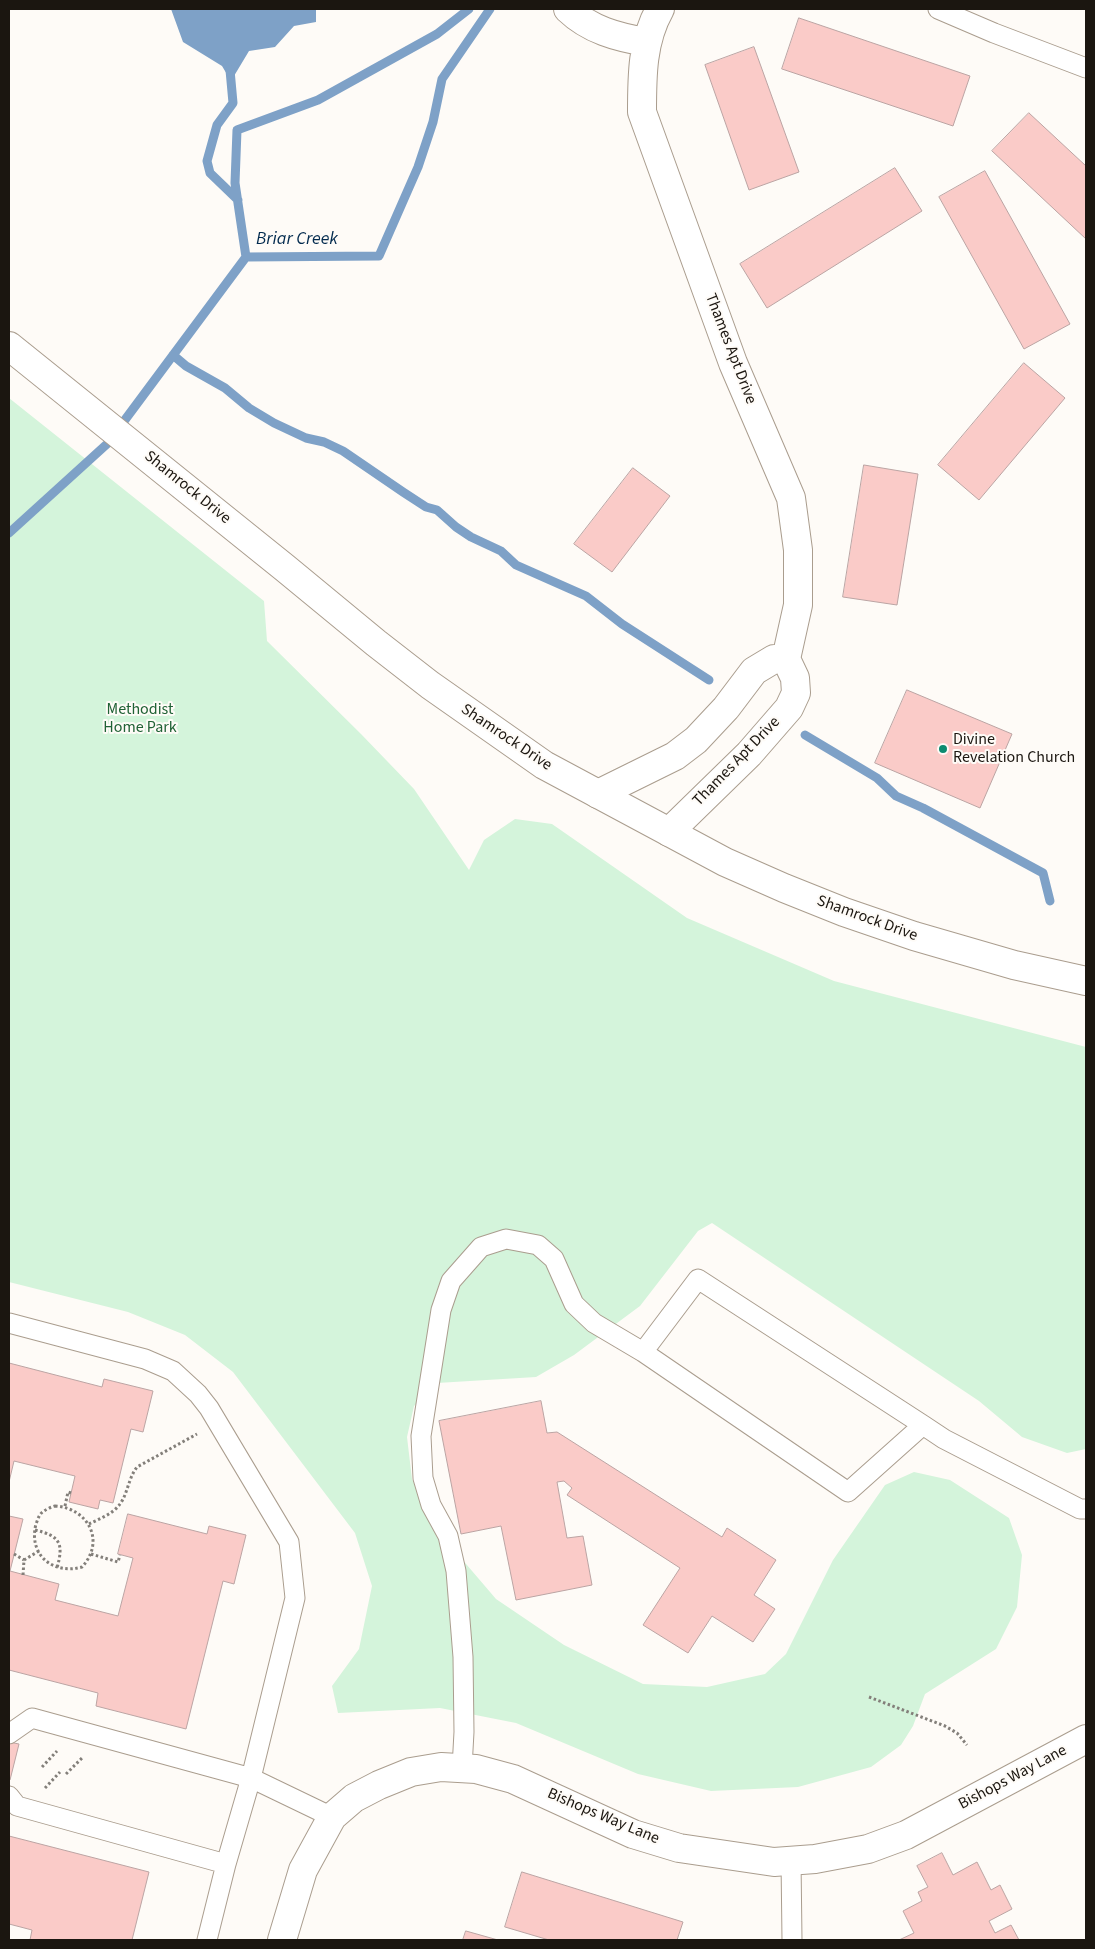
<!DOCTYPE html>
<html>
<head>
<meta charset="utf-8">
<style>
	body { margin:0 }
	#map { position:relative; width:1095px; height:1949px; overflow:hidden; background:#fefbf7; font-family:"Source Sans 3",sans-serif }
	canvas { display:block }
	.frame { position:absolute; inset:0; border:10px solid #1b1610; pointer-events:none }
</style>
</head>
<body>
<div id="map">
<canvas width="1095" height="1949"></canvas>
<div class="frame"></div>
</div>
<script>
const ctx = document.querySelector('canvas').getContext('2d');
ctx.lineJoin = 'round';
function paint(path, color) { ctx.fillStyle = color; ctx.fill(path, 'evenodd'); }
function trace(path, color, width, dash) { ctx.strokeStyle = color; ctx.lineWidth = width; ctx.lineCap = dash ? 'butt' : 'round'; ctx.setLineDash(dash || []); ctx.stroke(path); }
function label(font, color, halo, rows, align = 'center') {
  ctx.font = font + ' "Source Sans 3",sans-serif'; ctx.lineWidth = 4; ctx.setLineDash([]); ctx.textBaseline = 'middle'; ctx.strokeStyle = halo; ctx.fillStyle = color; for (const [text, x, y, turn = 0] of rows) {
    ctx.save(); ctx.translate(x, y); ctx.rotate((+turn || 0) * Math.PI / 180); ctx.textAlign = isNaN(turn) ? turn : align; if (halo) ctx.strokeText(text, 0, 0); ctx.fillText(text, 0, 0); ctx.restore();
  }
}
paint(new Path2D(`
	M9,398l255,203 3,40 94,93 53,55 55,81 15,-30 31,-21 37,5 135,94 147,63 252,66v402l-19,4 -45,-16 -43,-36 -267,-178 -14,8 -58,75 -66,49 -38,22 -99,6 -23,23 -7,31 5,42 25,51 59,69 68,46 79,39 64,3 58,-13 21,-20 47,-94 52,-75 29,-13 36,8 59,38 13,37 -5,52 -21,42 -71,45 -12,32 -12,19 -30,22 -73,20 -87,4 -73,-17 -122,-51 -76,-15 -102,5 -6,-27 27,-37 13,-63 -17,-53 -122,-161 -48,-37 -57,-23 -119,-30z`), '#d4f4db');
paint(new Path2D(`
	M171,9h145v13l-22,4 -19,21 -26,4 -18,30 -9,-15 -39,-24z`), '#7ea1c7');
trace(new Path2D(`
	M230,70l3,33 -16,22 -10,36 3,12 28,27
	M246,257l133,-1 39,-89 15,-45 9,-43 48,-70
	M246,257l-11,-74 2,-53 81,-30 119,-66 32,-25
	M173,355l13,11 39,22 24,20 25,15 32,15 18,4 19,9 60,41 23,15 11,3 19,17 15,10 30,14 15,14 70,31 36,28 87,56
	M9,533l98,-89 139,-187
	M805,735l72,43 19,18 27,12 120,65 7,28`), '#7ea1c7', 9);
const building = new Path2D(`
	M799,18l171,58 -17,50 -171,-57z
	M754,47l45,125 -50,18 -44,-125z
	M1029,113l57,53v73l-94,-88z
	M895,168l27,43 -155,97 -27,-44z
	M985,171l85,153 -46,25 -85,-152z
	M1024,363l41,35 -86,102 -41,-35z
	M864,465l54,9 -21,131 -54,-8z
	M633,468l37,28 -58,76 -38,-28z
	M907,690l105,44 -32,74 -105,-45z
	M9,1363l93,24 2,-8 49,12 -10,41 -12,-3 -18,74 -13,-3 -2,9 -29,-7 6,-26 -61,-15 -5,21z
	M541,1401l6,32 10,-1 165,105 5,-9 49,32 -22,35 21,14 -22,33 -41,-26 -24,37 -45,-28 37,-57 -113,-73 5,-7 -8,-7 -7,1 10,56 16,-2 9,49 -76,15 -15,-74 -40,8 -22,-113z
	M128,1514l79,20 2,-8 37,9 -12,49 -11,-3 -37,148 -90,-23 2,-13 -89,-23v-154l14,3 -13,52 49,13 -4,16 63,16 15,-58 -15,-4z
	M9,1742l10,2 -9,36h-1z
	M9,1836l140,36 -17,68h-102l2,-10 -23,-6z
	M942,1853l11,22 24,-13 14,28 9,-5 12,24 -23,12 6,12 16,-8 8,15h-120l15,-7 -11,-22 19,-10 -4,-9 10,-5 -11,-21z
	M522,1872l161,50 -6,18h-128l-44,-13z
	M466,1931l32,9h-35z`);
paint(building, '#facbc8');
trace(building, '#bba4a3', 1);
const service = new Path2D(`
	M938,9l56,24 92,35
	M9,1323l136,36 28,12 25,23 11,14 80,134 6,56 -44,180 -219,-60 -23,16
	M923,1425l-75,67 -205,-140 55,-73 225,146 21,14 136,70h6
	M462,1768l2,-36 -1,-75 -7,-86 -8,-35 -17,-31 -8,-27 -2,-42 20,-126 10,-29 30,-34 25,-8 32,6 16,14 20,45 20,19 49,29
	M9,1796l8,10 209,58
	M791,1860l1,80
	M207,1940l19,-76 25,-86 81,39`);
const minor = new Path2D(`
	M568,9c22,21 49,28 78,33
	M660,9c-18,32 -18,67 -18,103l91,251 58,135 7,52v55l-12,54 9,19 1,15 -7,15 -40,46 -80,78
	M598,794l77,-38 21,-16 30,-32 28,-37 20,-12h12
	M282,1940l21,-70 29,-53 22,-19 25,-13 32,-13 30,-5 35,2 37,10 120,55 46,14 95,14 41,-3 53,-10 38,-14 180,-96`);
const tertiary = new Path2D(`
	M9,346l276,222 91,75 54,42 114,80 181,97 59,26 60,24 70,24 100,29 72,16`);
trace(service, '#aa9d8e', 21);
trace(minor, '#aa9d8e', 30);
trace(tertiary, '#aa9d8e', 30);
trace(new Path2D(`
	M55,1506c33,2 51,35 27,61 -29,8 -54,-12 -46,-43 2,-5 3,-10 8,-13 3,-2 7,-4 11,-5z
	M65,1506l3,-14 3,1
	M89,1524c10,-5 24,-10 31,-20 8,-11 8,-25 17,-37l60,-33
	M35,1530c25,6 29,13 22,38
	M14,1554l10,6
	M91,1554l27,8 2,-7
	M23,1575l1,-15 15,-9
	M869,1697l76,29 12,7 10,12
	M42,1767l15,-16
	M66,1774l16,-16
	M45,1788l15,-16`), '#837f7a', 3, [2.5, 2.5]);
trace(service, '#fff', 19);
trace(minor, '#fff', 28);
trace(tertiary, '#fff', 28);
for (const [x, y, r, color] of [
	[943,749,5,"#0c8b70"]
]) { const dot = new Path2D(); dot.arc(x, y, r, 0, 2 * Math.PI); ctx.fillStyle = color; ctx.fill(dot); trace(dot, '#fefbf7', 2); }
label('16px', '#1b1610', '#fefbf7', [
	["Thames Apt Drive",730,349,69],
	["Shamrock Drive",187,488,39],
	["Shamrock Drive",506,738,34],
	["Thames Apt Drive",737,762,-46],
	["Shamrock Drive",867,919,20],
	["Bishops Way Lane",1013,1778,-28],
	["Bishops Way Lane",603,1817,23]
]);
label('16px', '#206235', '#fefbf7', [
	["Methodist",140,710],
	["Home Park",140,728]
]);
label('16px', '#1b1610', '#fefbf7', [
	["Divine",953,740],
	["Revelation Church",953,758]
], 'left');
label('italic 18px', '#022a4e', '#fefbf7', [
	["Briar Creek",297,240]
]);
</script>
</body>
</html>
